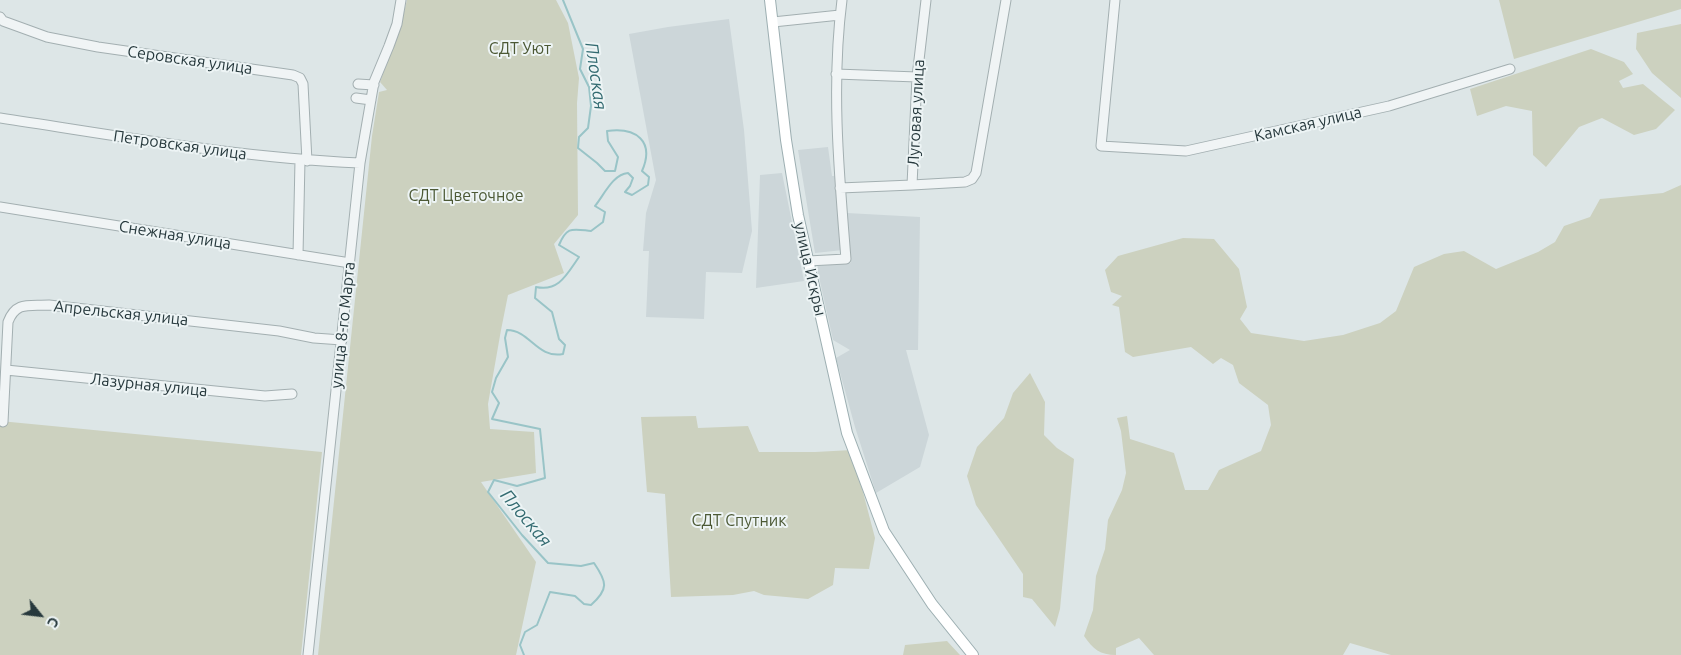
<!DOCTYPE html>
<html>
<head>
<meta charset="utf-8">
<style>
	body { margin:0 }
	#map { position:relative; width:1681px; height:655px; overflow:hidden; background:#dde6e7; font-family:Ubuntu,sans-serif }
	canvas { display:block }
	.north { position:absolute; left:15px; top:590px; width:50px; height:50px; -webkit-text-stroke:4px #edf4f5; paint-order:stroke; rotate:119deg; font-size:14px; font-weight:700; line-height:20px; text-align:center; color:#27393d }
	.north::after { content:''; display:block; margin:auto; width:18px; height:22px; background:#27393d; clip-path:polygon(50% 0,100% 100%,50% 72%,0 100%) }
</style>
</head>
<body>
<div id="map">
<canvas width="1681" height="655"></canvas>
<div class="north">С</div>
</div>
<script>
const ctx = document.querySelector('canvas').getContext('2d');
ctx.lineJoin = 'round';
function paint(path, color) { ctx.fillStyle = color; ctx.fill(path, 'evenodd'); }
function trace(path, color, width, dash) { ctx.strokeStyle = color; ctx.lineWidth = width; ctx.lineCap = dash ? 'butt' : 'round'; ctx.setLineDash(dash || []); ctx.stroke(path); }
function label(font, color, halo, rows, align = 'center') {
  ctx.font = font + ' Ubuntu,sans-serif'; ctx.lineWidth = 4; ctx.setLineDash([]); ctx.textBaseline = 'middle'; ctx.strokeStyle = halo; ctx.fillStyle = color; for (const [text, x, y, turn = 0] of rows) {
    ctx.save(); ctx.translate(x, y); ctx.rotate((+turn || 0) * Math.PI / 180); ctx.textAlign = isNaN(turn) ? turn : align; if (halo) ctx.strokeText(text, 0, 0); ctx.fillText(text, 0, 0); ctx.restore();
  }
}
paint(new Path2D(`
	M729,19l15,111 8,101 -10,42 -36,-1 -2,47 -58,-2 3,-66h-6l3,-38 10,-33 -27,-146 39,-7z
	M828,147l4,29h5l6,74 -28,3 -17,-103z
	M782,173l22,108 -48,7 4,-113z
	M847,213l73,4 -2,133h-12l23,85 -9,32 -44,26 -21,-66 -19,-69 14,-8 -17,-10 -16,-72 1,-2 33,-3z`), '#ccd6d9');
paint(new Path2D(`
	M407,0h149l12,23 11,55 -2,25 1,112 -24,29 10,29 -56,22 -7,35 -13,74 2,25 44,3 2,41 -55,9 55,80 -20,93h-198l54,-519 7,-44 8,-2 -7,-8 20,-54z
	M1499,0h182v9l-167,50z
	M1681,24v74l-29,-25 -16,-24 1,-16z
	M1591,49l33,13 9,12 -14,7 4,7 20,-4 32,26 -19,19 -22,6 -32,-17 -23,9 -33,40 -13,-12 -1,-44 -26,-5 -29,10 -7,-27z
	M1681,185v470h-290l-41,-12 -7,12h-189l-15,-17 -23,10v7c-16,0 -23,-6 -32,-19l9,-26 3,-34 9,-27 3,-29 14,-30 4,-17 -5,-42 -4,-13 10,-2 3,23 44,14 11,37h23l11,-20 42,-19 10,-26 -3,-20 -29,-22 -6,-18 -12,-7 -8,6 -22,-17 -58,10 -8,-5 -6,-45 -7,-2 10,-9 -11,-4 -6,-22 13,-14 65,-18 31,1 25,30 8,38 -7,12 11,14 53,8 39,-6 37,-12 16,-12 18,-44 30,-13 20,-3 32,18 42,-17 17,-10 9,-16 26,-9 10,-18 63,-6z
	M1030,373l15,29 -1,33 13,13 17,11 -14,150 -5,18 -23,-28 -9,-2v-23l-47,-69 -9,-29 10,-29 27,-29 9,-25z
	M696,416l2,12 50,-2 11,26h56l37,-2 23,88 -6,31 -34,-1 -2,17 -25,14 -44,-4 -10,-4 -21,4 -62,2 -6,-103 -18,-2 -6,-75z
	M0,421l322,31 -21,203h-301z
	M947,641l13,14h-57l2,-10z`), '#ccd1bf');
trace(new Path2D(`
	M524,655l-4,-10 5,-13 12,-7 13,-33 25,4 9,8 7,1c18,-16 16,-23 3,-42l-13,3 -33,-3 -26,-28 -34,-43 6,-12 23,6 28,-8 -5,-49 -48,-10 7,-16 -7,-11 4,-14 12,-21 -3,-19 2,-8c23,0 30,29 56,24l2,-9 -6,-6 -7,-27 -17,-14 1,-11c23,5 31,-13 43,-30l-20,-12c8,-19 13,-16 32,-14l12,-9 2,-10 -10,-6c9,-11 18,-32 33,-33l5,5 -3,8 -5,6 7,3 16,-10 1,-8 -7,-6c13,-30 -6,-44 -35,-40l1,10 10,16 -3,14h-10l-8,-8 -19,-15 1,-11 9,-9 3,-22 -2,-19 -9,-18 3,-20 -20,-49`), '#99c4c7', 2);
const minor = new Path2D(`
	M1115,0l-14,146 85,5 203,-45 121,-37
	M0,17l3,4 44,16 51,10 195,28 7,3 3,6 4,77
	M773,22l67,-7
	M836,74l81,3
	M358,84l16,1
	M356,98l15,2
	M0,118c120,18 239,40 360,45
	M912,185l53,-3 7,-3 4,-6 30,-173
	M840,188l72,-3 5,-108 9,-77
	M0,207l350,56
	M298,255l2,-95
	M808,261l38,-2c-7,-86 -15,-173 -4,-259
	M6,370l259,26 27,-2
	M3,422l5,-100c8,-21 21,-16 41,-17l230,26 35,7 28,2
	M308,655l52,-492 14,-81 15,-36 8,-22 4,-24`);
const major = new Path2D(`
	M770,0l16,140 12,75 49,218 37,98 48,73 41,51`);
trace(minor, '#a3afb1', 11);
trace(major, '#9dafb2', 12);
trace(minor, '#f0f4f5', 9);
trace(major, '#fff', 10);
label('16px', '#4c5935', '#edf4f5', [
	["СДТ Уют",520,49],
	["СДТ Цветочное",466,196],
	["СДТ Спутник",739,521]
]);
label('16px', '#27393d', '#edf4f5', [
	["Серовская улица",190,60,8],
	["Луговая улица",916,113,-87],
	["Камская улица",1308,124,-13],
	["Петровская улица",180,145,8],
	["Снежная улица",175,235,9],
	["улица Искры",810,269,77],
	["Апрельская улица",121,313,6],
	["улица 8-го Марта",343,325,-84],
	["Лазурная улица",149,385,6]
]);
label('italic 18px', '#326a70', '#edf4f5', [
	["Плоская",596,76,82],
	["Плоская",526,518,50]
]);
</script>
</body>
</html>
